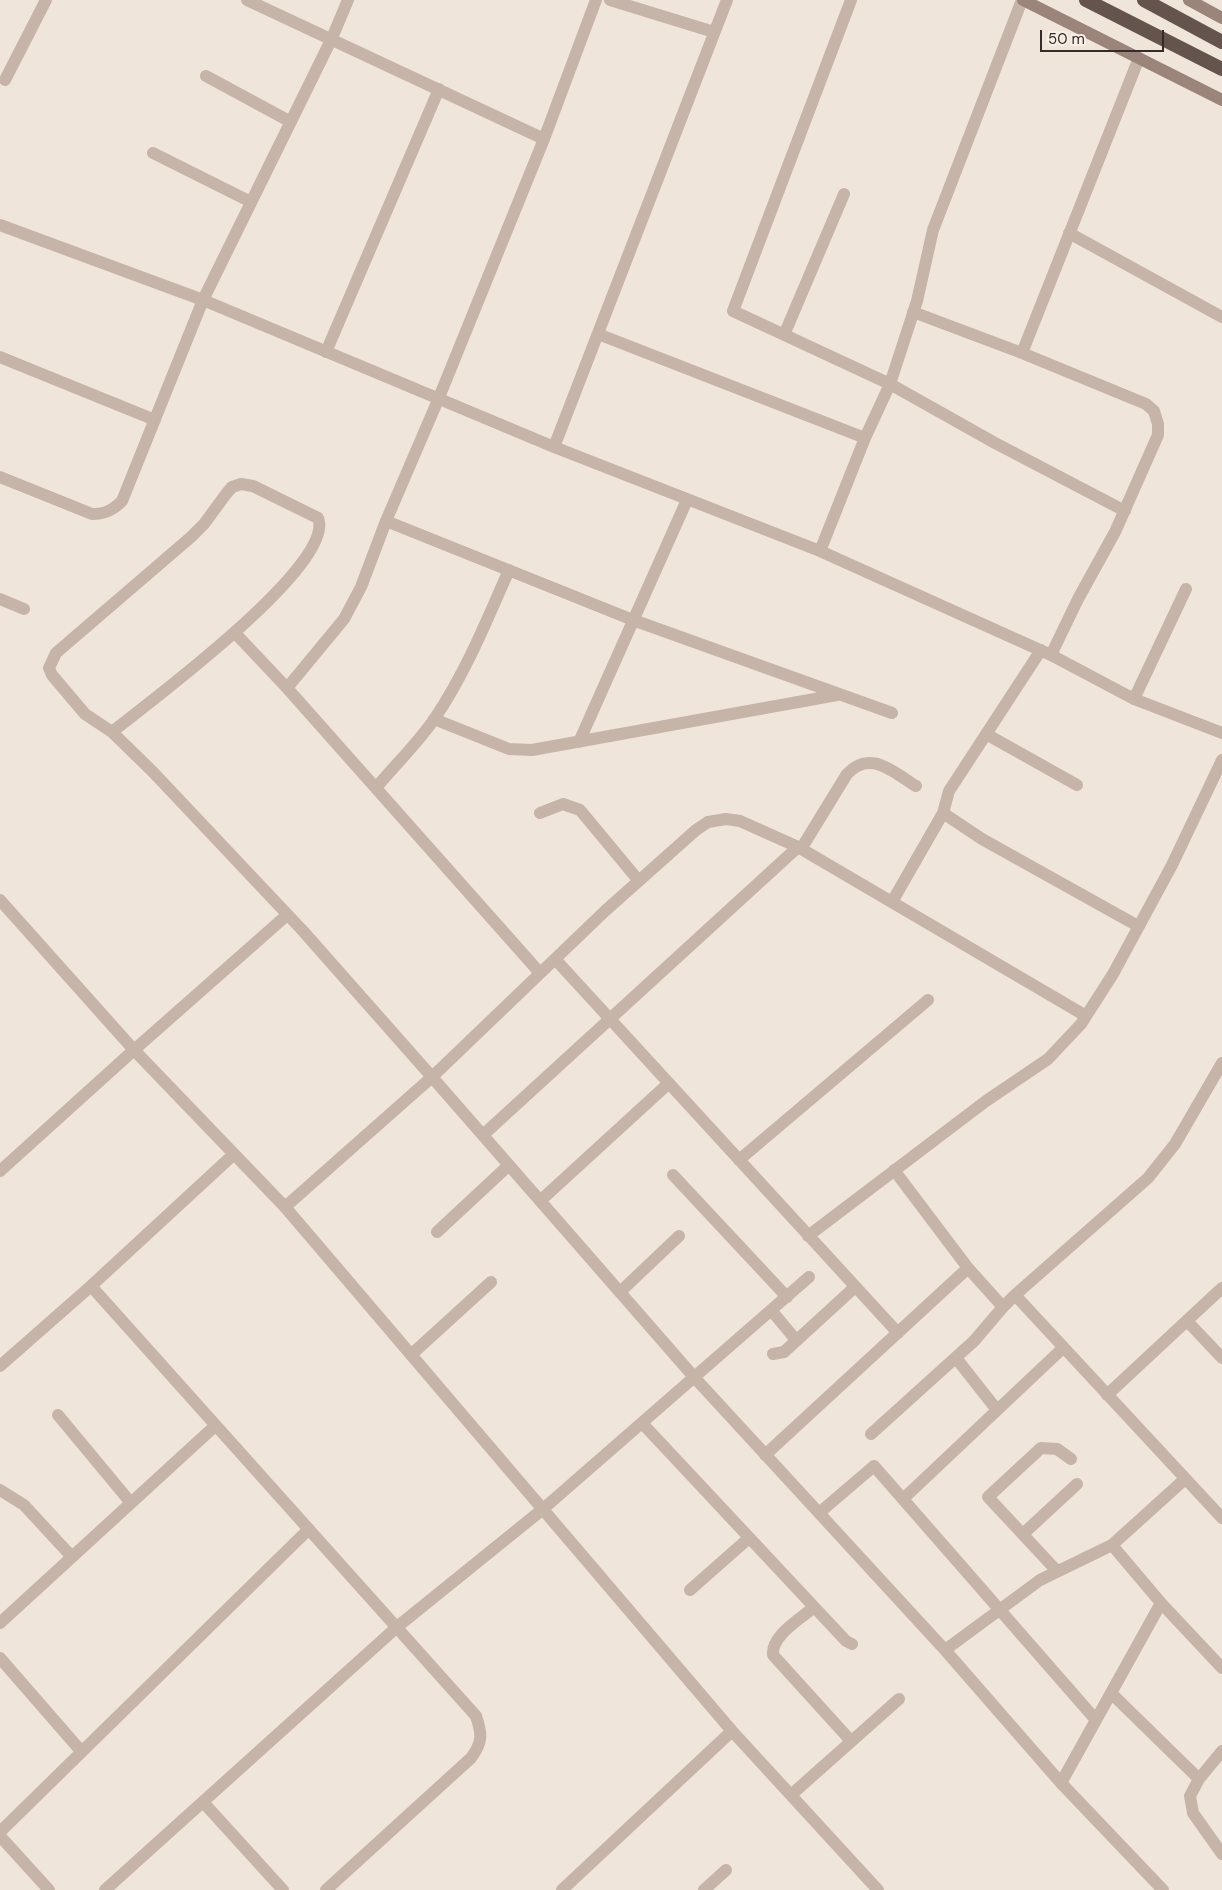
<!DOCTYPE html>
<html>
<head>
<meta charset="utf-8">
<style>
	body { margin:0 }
	#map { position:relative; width:1222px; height:1890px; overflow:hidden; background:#f0e5db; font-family:"DM Sans",sans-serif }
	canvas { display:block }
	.scale { position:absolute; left:1040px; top:30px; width:124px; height:22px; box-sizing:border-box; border:2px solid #352b28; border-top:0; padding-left:6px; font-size:15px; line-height:18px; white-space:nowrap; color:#352b28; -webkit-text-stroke:4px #f8efe7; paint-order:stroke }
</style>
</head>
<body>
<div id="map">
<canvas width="1222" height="1890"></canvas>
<div class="scale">50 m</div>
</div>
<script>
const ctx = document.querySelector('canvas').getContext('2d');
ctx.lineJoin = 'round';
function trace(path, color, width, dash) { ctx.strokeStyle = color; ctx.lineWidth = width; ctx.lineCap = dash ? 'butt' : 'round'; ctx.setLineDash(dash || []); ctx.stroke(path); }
trace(new Path2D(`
	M247,0l297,139
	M610,0l104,32
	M1022,0l-89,230 -16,71 -27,83 105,59 130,68
	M206,76l85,46
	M5,80l41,-80
	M153,153l98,49
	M0,225l203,75 351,147 266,104 231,104 83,44 88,34
	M1069,233l153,84
	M913,312l109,41 124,51 8,7 4,13v11l-43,97 -37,67 -27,56
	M598,334l267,104
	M784,335l60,-141
	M326,352l113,-263
	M1022,353l117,-295
	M0,357l155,63
	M554,447l173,-447
	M0,477l92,37c13,0 21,-4 30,-13l81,-201 129,-262 16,-38
	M386,521l247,99 259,93
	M820,551l45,-113 25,-54 -157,-73 118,-311
	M0,599l24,10
	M235,633l52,55 253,285
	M1041,650l-92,141 -6,22 39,26 156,87
	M287,688l57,-69 17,-32 25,-66 52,-121 106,-261 52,-139
	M1134,699l52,-110
	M434,719l75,30 23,1 305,-55
	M112,732c36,-29 225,-168 206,-214l-65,-32 -12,-2 -9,3 -6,7 -22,30 -13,13 -135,116 -7,15 3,7 33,39 27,18 41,40 150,159 129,146 -147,130
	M986,734l91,51
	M579,742l108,-242
	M376,788c19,-23 42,-45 59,-70 31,-46 52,-98 74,-148
	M540,813l23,-9 17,6 59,71
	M801,849l46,-75c23,-25 46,-2 69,12
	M0,900l134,150 153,-135
	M892,902l51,-89
	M555,959l343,374
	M1086,1016l-288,-169 -58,-26 -14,-2 -18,3 -12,8 -91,81 -173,166 262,300 251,273 116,133 102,107
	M1222,1063l-47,81 -27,34 -133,117 207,223
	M483,1135l315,-288
	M739,1160l189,-160
	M894,1170l74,98
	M0,1171l134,-121 151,157 447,524 146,159
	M673,1175l114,122
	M540,1201l129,-118
	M437,1232l72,-67
	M808,1236l178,-135 62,-42 33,-35 32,-50 59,-109 50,-105
	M91,1286l385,430c6,18 7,26 -5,42l-145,132
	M620,1292l59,-56
	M771,1310l25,30
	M1188,1322l34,36
	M412,1354l79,-72
	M773,1354l11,-2 71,-65
	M956,1358l41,52
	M0,1366l91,-80 142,-131
	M1107,1395l115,-107
	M58,1415l73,88
	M642,1423l204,218 6,3
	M871,1434l103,-93 29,-34
	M765,1455l203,-187 35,39 12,-12
	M0,1490l24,15 48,52
	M903,1499l160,-151
	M819,1513l55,-47 222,254
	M1023,1534l54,-50
	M1112,1545l73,-66
	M1056,1570l-68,-73 53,-49 16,1 14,10
	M690,1590l59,-52
	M1161,1603l61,65
	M814,1607c-13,12 -43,28 -41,48l78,86
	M0,1623l215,-197
	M945,1650l95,-70 72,-35 49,58 -100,180
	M0,1658l81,93
	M1111,1693l88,86 23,-28
	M1199,1779l-9,17 3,17 29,41
	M791,1795l108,-96
	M203,1802l80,88
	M0,1832l309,-303
	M0,1836l49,54
	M105,1890l292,-263 146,-118 266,-232
	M562,1890l170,-159
	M704,1890l22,-20`), '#c7b4a8', 12);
trace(new Path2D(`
	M1023,0l199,100
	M1189,0l33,18`), '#9b847a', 12);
trace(new Path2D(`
	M1086,0l136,69
	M1144,0l78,42`), '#65534d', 14);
</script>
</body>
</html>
